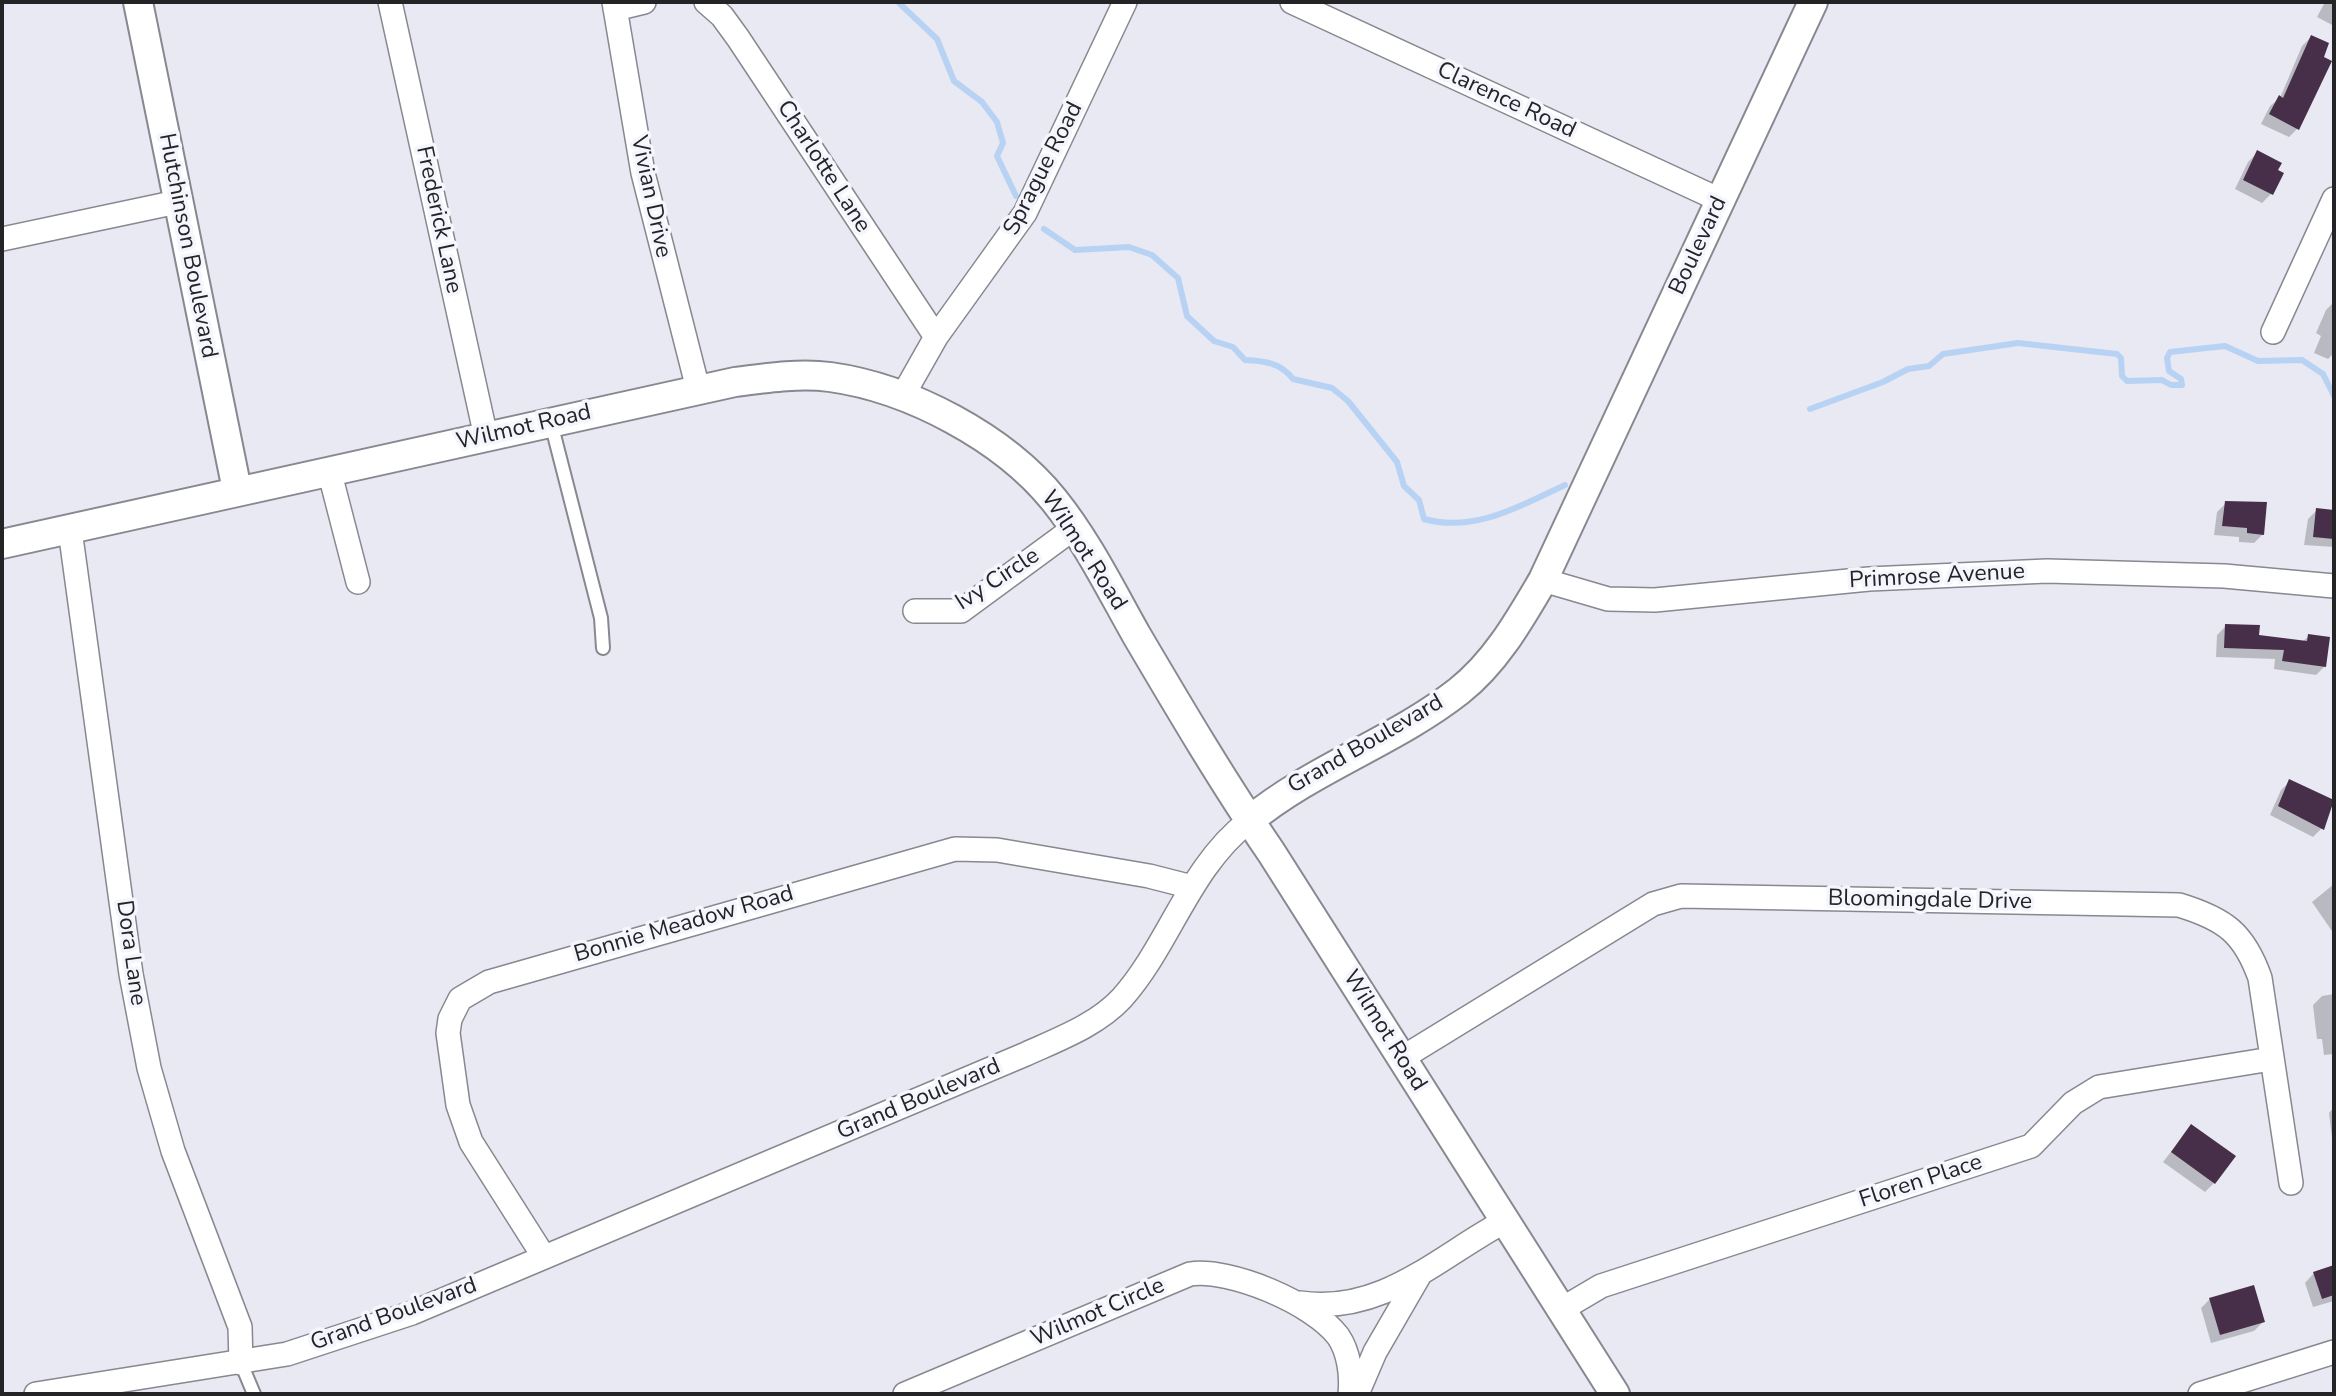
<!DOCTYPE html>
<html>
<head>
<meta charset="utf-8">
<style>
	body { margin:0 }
	#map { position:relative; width:2336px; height:1396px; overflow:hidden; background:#e8e9f2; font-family:"Nunito Sans",sans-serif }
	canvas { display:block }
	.frame { position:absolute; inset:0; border:4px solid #242427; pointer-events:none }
</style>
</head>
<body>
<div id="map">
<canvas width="2336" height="1396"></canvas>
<div class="frame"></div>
</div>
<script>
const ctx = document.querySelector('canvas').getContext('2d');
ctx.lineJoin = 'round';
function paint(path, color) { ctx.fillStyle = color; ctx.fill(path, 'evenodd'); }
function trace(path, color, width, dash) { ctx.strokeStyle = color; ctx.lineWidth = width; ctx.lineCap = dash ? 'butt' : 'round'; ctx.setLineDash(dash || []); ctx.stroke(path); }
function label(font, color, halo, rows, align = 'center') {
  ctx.font = font + ' "Nunito Sans",sans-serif'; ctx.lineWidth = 7; ctx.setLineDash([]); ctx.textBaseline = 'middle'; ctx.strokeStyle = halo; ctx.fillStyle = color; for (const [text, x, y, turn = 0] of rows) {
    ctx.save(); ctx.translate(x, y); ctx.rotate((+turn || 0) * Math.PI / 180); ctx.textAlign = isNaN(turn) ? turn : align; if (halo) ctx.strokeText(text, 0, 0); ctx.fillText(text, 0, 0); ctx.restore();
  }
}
paint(new Path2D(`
	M2325,2h9v24l-17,-9z
	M2311,37l-13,91 -9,9 -28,-13 9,-18 10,-8 22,-52z
	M2257,153l14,41 -9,9 -27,-14 13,-27z
	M2334,302v51l-6,6 -14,-6 7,-17 -5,-3 10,-23z
	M2226,503l37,31 -9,9 -15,-1v-5l-25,-2 3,-23z
	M2317,510l17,2v35l-30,-2 4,-26z
	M2226,626l32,10 44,6 7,-6 16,30 -9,9 -42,-6 1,-10 -59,-2 1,-22z
	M2290,781l44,21 -12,26 -9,9 -43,-22 11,-25z
	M2334,884v50l-22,-32z
	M2334,994v60l-10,1 -2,-16h-5l-4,-34 9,-9z
	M2334,1107v48l-5,-42z
	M2191,1126l23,57 -9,9 -42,-30z
	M2334,1267v34l-21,6 -8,-24 9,-10z
	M2210,1299l53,23 -9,9 -43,12 -10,-35z`), '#0003');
trace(new Path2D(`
	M898,2l39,37 17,42 28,21 15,20 6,21 -6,13 19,40
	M1044,229l31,21 54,-3 23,8 26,23 9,38 27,25 19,6 12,13c20,1 36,3 48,19l39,9 16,13 49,61 7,24 15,14 5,19c51,14 96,-13 141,-34
	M1810,409l73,-27 25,-13 21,-3 14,-12 75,-11 99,11 4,4 1,18 5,5 35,-1 9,5h11l-1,-6 -12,-8 -2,-13 3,-6 55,-6 33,15 44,-1 21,14 11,22`), '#b8d2f4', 6);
paint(new Path2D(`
	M2311,35l18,8 -5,14 8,4 -33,69 -30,-16 10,-19 4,3z
	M2257,150l25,13 -4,7 6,3 -11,22 -30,-15z
	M2225,501l42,1 -3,33 -17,-2v-5l-25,-2z
	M2316,508l18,2v29l-21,-2z
	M2225,624l35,1 -1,10 48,6 1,-7 22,3 -4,30 -44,-6 2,-11 -60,-2z
	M2289,779l45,21 -10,30 -46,-24z
	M2191,1124l45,32 -21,28 -44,-32z
	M2334,1265v30l-12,4 -9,-27z
	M2254,1285l11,37 -45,13 -11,-37z`), '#472f4a');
const service = new Path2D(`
	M551,423l50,195 2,30
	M241,1363l13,31`);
const minor = new Path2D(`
	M390,2l96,435
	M614,2l29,171 55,216
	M706,2l16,14 16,22 198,299
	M1292,2l428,198
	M615,9l29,-7
	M2,239l175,-37
	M2273,332l61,-133
	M902,397l34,-60 89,-124 100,-211
	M330,474l28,108
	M70,530l61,444 18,94 24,83 67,176 1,36
	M1543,580l65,19 47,1 214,-21 178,-8 177,5 110,10
	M915,611h46l113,-83
	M1402,1058l251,-154 28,-8 498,9c46,14 65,28 81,73l31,205
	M544,1257l-73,-115 -13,-37 -10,-72 2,-14 10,-20 29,-17 466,-133 42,1 152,26 43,11
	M1300,1303c82,12 138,-46 205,-82
	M1562,1309l39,-23 430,-140 42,-43 26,-16 172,-28
	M36,1394l251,-40 125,-41 614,-259c33,-15 71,-29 96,-56 48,-54 67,-131 127,-177
	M905,1394l285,-120c40,-6 123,29 148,62 11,16 14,39 12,58
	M1357,1394l18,-42 44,-76
	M2200,1394l134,-42`);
const tertiary = new Path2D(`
	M138,2l99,488
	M2,544l733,-162c31,-4 64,-9 95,-5 80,11 174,61 224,123 33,41 57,90 83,136 43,73 86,146 134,216l344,542
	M1249,821c64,-53 145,-79 210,-130 37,-29 61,-72 84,-111l270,-578`);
trace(service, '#878890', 16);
trace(minor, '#878890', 26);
trace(tertiary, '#878890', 32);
trace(service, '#fff', 12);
trace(minor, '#fff', 23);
trace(tertiary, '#fff', 28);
label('23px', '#242427', '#f5f6fd', [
	["Clarence Road",1506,101,25],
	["Charlotte Lane",823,167,57],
	["Sprague Road",1044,169,-63],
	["Vivian Drive",650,197,78],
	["Frederick Lane",438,220,78],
	["Hutchinson Boulevard",187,246,79],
	["Boulevard",1699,246,-65],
	["Wilmot Road",524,428,-13],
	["Wilmot Road",1083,551,57],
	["Primrose Avenue",1937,577,-3],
	["Ivy Circle",998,580,-33],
	["Grand Boulevard",1366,745,-30],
	["Bloomingdale Drive",1930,901,1],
	["Bonnie Meadow Road",684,925,-16],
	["Dora Lane",130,953,82],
	["Wilmot Road",1384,1031,58],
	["Grand Boulevard",919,1100,-23],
	["Floren Place",1921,1182,-18],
	["Wilmot Circle",1098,1313,-23],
	["Grand Boulevard",394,1315,-20]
]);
</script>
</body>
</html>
